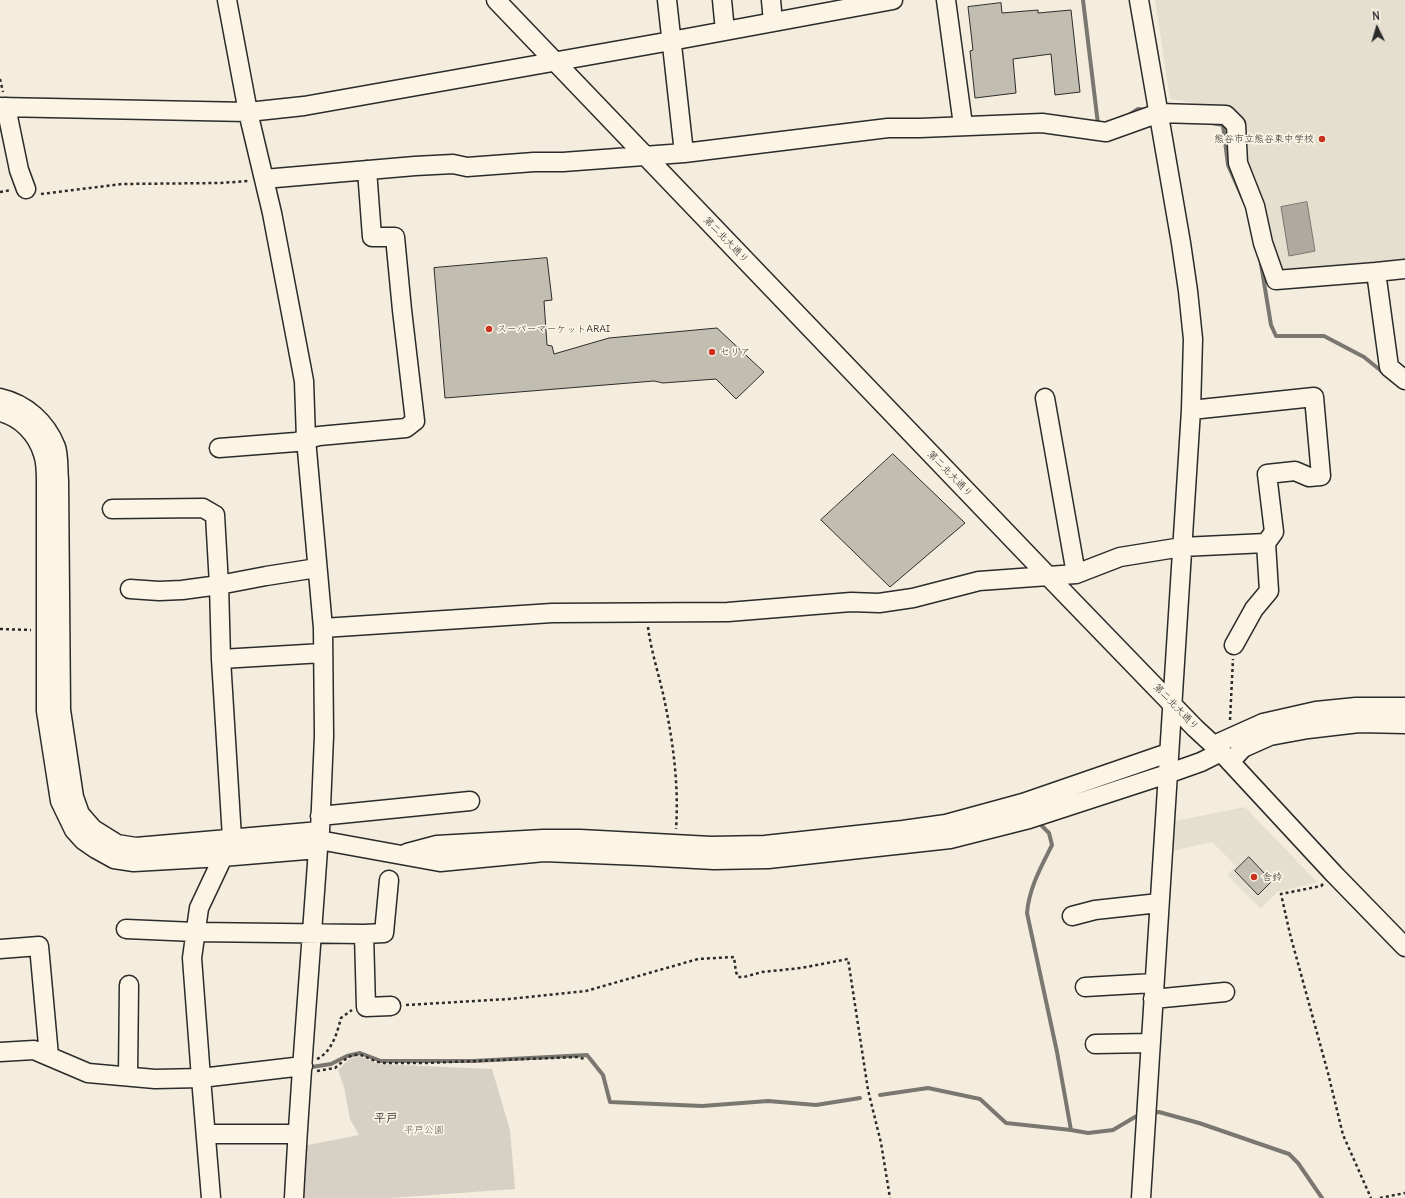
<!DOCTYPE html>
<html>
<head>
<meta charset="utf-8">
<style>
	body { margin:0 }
	#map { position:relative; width:1405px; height:1198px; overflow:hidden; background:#f4edde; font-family:Delius,sans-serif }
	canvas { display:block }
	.north { position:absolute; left:1357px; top:8px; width:40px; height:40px; -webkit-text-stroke:3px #fcf5e5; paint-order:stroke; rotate:355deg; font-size:11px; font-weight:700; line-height:16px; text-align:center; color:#2b2b2b }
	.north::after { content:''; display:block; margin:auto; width:14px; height:18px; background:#2b2b2b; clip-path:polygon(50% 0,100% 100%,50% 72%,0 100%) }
</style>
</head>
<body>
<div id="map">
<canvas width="1405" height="1198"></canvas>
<div class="north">N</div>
</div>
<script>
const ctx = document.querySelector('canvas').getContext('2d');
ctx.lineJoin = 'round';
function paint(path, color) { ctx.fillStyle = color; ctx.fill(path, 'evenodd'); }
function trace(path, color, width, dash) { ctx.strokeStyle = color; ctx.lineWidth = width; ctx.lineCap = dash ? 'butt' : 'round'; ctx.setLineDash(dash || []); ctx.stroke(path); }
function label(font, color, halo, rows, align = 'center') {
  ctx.font = font + ' Delius,"Klee One",sans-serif'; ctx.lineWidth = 3.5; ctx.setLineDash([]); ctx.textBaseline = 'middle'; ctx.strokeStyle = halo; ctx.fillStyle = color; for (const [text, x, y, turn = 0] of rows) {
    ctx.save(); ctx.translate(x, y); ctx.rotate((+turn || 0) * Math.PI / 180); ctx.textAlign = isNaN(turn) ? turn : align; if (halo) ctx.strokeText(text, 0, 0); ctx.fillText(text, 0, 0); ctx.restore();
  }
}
paint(new Path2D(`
	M1155,0h250v264l-128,8 -49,-163 -58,-10z
	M1245,807l72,75 -40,10 -16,17 -34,-34 9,-9 -24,-24 -40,9 3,-30z`), '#e5dfd0');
paint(new Path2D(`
	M360,1056l18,8 114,5 18,61 5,59 -125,9h-90l3,-52 56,-11 -9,-16 -6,-32 -6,-17 11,-11z`), '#d6d1c4');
const water = new Path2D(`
	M1307,202l8,49 -26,5 -8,-49z`);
paint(water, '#afaaa0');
trace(water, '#7a7771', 1);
trace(new Path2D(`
	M1083,0l15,124h3
	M1126,117l12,-8 9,1
	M1212,123l11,2 5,40 16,36
	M1260,258l11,67 5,11h48l40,21 21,17
	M1132,776l24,-8
	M1037,821l12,12 3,12c-11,22 -23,43 -25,68l30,139 14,78
	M312,1067l19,-3 16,-8 13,-3 21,8h92l114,-6 16,20 7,27 92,4 66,-5 48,4 44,-7
	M880,1095l48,-7 52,11 26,24 65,7 17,3 25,-3 22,-13 6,-2
	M1151,1113l8,-1 40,11 90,31 9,9 24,35`), '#7a7771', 4);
const building = new Path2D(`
	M1001,3l1,10 36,-3v3l33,-3 9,82 -25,3 -4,-41 -38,5 3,34 -41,5 -5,-47 3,-1 -5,-43z
	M547,258l5,42 -8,1 3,44 5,1 2,8 55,-16 108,-10 47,44 -28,27 -20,-20 -53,4 -9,-2 -209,17 -11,-130z
	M893,454l72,69 -75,64 -69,-67z
	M1249,857l17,18 -1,2 6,5 -13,13 -23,-24z`);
paint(building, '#c2bdb1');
trace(building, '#2b2b2b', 1);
const minor = new Path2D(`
	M227,0l21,112 24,101 32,168 2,58 17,189 1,108 -4,95 -2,18c-8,116 -18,232 -24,349
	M496,0l552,576 147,152 26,24 113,122 71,73
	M667,0l17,153
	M722,0l3,31
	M771,0l2,22
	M946,0l17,125
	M1139,0l42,243 7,48 5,48 -2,71 -50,788
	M0,107l248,5 56,-6 367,-65 222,-41
	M6,107l13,63 7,19
	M264,179l151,-13 38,-2 14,3 67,-5h29l121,-9 204,-25h32l122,-5 64,9 53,-19 67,2 10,10 2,38 17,43 8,37 13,37 100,-8 29,-3
	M1376,272l13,95 16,13
	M0,398c26,6 46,24 56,49 3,8 2,24 3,33l2,230 13,87 6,17 13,15 24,15 19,3 184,-16
	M1045,398l31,176
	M1191,410l123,-13 7,79 -12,1 -14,-6 -28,3 7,58 -8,11 3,48 -15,18 -20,36
	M0,412c21,5 37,22 43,42 3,8 3,19 3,28v229l14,90 14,29 9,10 13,9 18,10 20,3 88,-5 96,-8
	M219,448l77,-6 23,-6 87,-8 9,-7 -13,-111 -7,-73h-23l-5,-67
	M112,509l91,-1 12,7 4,70 2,74 11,179 -33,70 -7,50 9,120 10,120
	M130,589l29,2 23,-1 37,-5 47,-9 51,-8
	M323,628l229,-15 176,-1 123,-10 28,1 34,-5 66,-17 97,-7 44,-17 62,-10 84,-4
	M221,659l102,-6
	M1214,745l49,-22 53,-12 40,-4h49
	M1230,762l13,-14 27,-12 38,-7 51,-6 46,1
	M320,816l150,-15
	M319,840l121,22 104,-10 97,4 73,4 54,-1 182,-20 79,-20 138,-45 34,-12 20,-10
	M407,853l30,-8 106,-6h37l131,7 54,-1 138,-15 43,-6 77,-21 145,-50
	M1072,916l23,-6 64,-7
	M126,929l69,3 169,2 2,73 25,-1
	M364,934l20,-1 5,-53
	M0,949l39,-3 10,110
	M1085,987l69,-4
	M1153,999l72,-7
	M1095,1044l56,-1
	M0,1052l34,-2 54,23 67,6 46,-1 102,-12
	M128,1076l1,-91
	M206,1134h91`);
trace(minor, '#2b2b2b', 21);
trace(new Path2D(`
	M0,79l3,13
	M0,192l11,-2
	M41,194l81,-10 98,-1 29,-2
	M648,627c3,24 11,48 16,71 9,43 15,87 12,131
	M0,629l31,1
	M1230,720l3,-61
	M1323,884l-2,2 -40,8 9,40 38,139 15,62 28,63
	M406,1005l103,-6 77,-8 112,-32 36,-2 2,15 2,5h6l18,-5 39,-4 47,-9 20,131 13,53 9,55
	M317,1059c15,-7 20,-26 24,-41l11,-8
	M317,1071l18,-3 13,-11 6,-2h7l17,7 6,1h42l151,-6 8,2
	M1380,1198l25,-5`), '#2b2b2b', 2.5, [3, 3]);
trace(minor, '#fcf5e5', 18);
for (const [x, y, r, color] of [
	[1322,139,4,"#c8321e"],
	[489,329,4,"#c8321e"],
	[712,352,4,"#c8321e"],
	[1254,877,4,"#c8321e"]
]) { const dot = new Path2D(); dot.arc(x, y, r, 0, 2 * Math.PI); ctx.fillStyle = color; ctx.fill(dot); trace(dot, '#fcf5e5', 1.5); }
label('10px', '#2b2b2b', '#fcf5e5', [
	["熊谷市立熊谷東中学校",1314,139,"right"],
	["スーパーマーケットARAI",497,329],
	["セリア",720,352],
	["舎鈴",1262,877]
], 'left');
label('10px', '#2b2b2b', '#fcf5e5', [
	["第二北大通り",726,240,46],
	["第二北大通り",950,474,46],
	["第二北大通り",1176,707,46]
]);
label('10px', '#565451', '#fcf5e5', [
	["平戸公園",424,1130]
]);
label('bold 12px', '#2b2b2b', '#fcf5e5', [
	["平戸",386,1119]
]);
</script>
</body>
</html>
